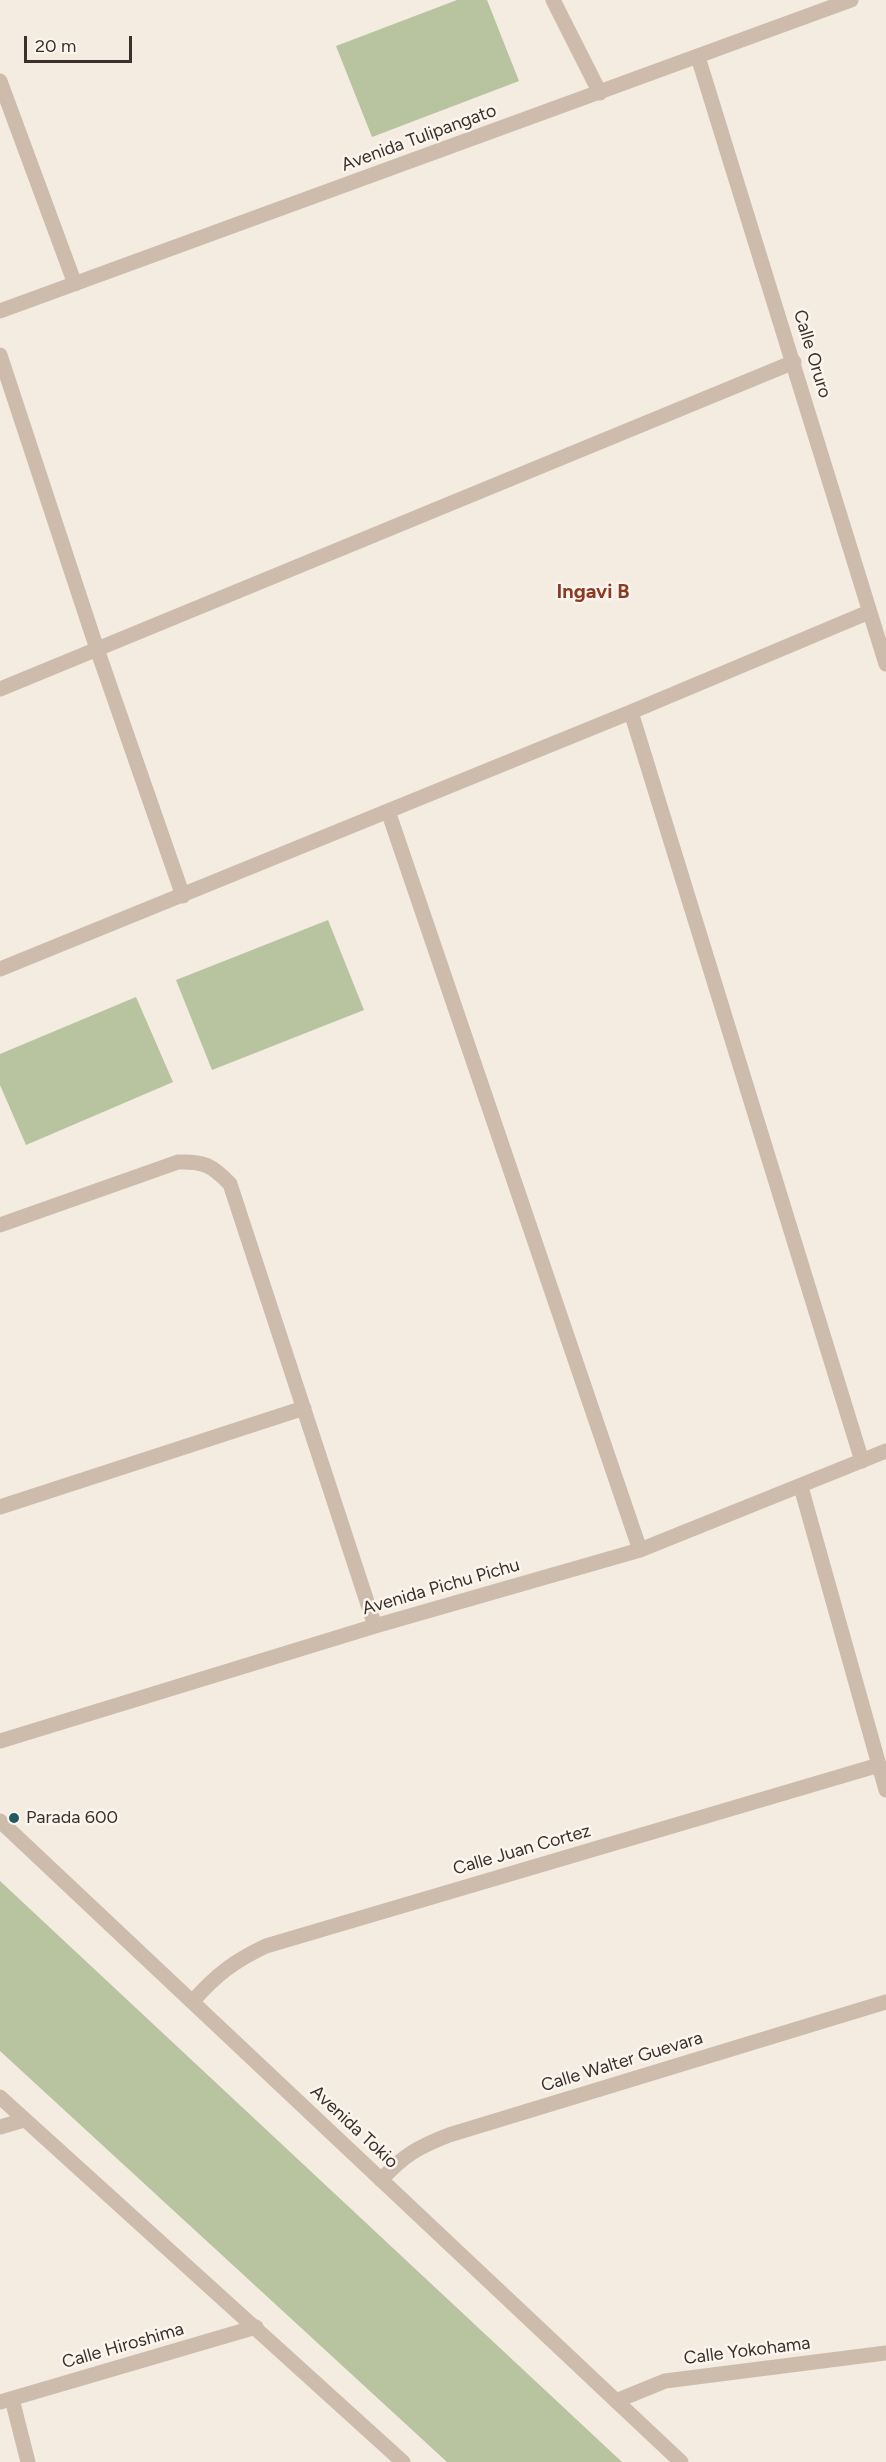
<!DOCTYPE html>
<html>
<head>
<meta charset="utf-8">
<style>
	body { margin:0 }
	#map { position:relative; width:886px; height:2462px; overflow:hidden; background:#f4ebe1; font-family:Figtree,sans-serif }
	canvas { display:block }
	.scale { position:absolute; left:24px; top:36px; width:108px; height:27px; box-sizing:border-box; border:3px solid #3b302b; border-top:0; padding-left:8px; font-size:18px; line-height:21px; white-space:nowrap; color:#3b302b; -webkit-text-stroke:4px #fbf5ee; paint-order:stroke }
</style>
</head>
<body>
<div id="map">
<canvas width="886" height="2462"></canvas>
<div class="scale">20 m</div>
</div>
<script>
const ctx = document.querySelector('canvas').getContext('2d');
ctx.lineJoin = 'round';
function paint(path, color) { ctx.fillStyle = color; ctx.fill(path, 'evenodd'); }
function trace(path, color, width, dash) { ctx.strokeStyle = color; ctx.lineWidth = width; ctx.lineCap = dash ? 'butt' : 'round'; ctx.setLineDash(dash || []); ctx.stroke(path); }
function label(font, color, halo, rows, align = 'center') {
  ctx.font = font + ' Figtree,sans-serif'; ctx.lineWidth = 5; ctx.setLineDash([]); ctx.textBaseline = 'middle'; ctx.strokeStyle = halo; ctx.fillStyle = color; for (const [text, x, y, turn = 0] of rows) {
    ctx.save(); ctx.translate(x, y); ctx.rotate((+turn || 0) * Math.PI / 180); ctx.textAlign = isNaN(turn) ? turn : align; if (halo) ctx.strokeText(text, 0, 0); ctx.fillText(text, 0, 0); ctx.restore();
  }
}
paint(new Path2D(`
	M457,0h30l32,81 -147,56 -36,-91z
	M328,920l36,90 -152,60 -36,-90z
	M136,997l37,85 -147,63 -26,-60v-31z
	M0,1881l622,581h-175l-447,-411z`), '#b8c4a0');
trace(new Path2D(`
	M553,0l47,93
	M698,57l188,607
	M0,81l75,203
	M0,311l851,-311
	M0,355l97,294 86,247
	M0,689l794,-327
	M631,712l231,749
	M388,811l252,739
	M0,969l631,-257 238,-100
	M0,1225l178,-63c25,-1 34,3 52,22l145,442
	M801,1487l85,303
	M0,1507l304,-99
	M0,1741l375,-115 265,-76 246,-99
	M193,2001c23,-26 41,-40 73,-55l613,-181
	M0,2127l24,-7
	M381,2180c23,-25 37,-33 68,-45l437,-133
	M12,2399l16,63
	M616,2401l49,-20 221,-28
	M0,2402l256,-75`), '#cdbbac', 15);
trace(new Path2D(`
	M0,1821l681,641
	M0,2097l403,365`), '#cdbbac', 15);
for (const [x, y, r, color] of [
	[14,1818,6,"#1f5a5e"]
]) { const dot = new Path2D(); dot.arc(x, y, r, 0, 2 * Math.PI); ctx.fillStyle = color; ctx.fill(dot); trace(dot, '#fbf5ee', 2); }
label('18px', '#3b302b', '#fbf5ee', [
	["Avenida Tulipangato",419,138,-20],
	["Calle Oruro",812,354,73],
	["Avenida Pichu Pichu",441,1587,-16],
	["Calle Juan Cortez",522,1850,-16],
	["Calle Walter Guevara",622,2062,-17],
	["Avenida Tokio",354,2127,43],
	["Calle Hiroshima",123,2346,-16],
	["Calle Yokohama",747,2351,-7]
]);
label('18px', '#3b302b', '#fbf5ee', [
	["Parada 600",26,1818]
], 'left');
label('bold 20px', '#8c3b22', '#fbf5ee', [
	["Ingavi B",593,592]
]);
</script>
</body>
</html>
